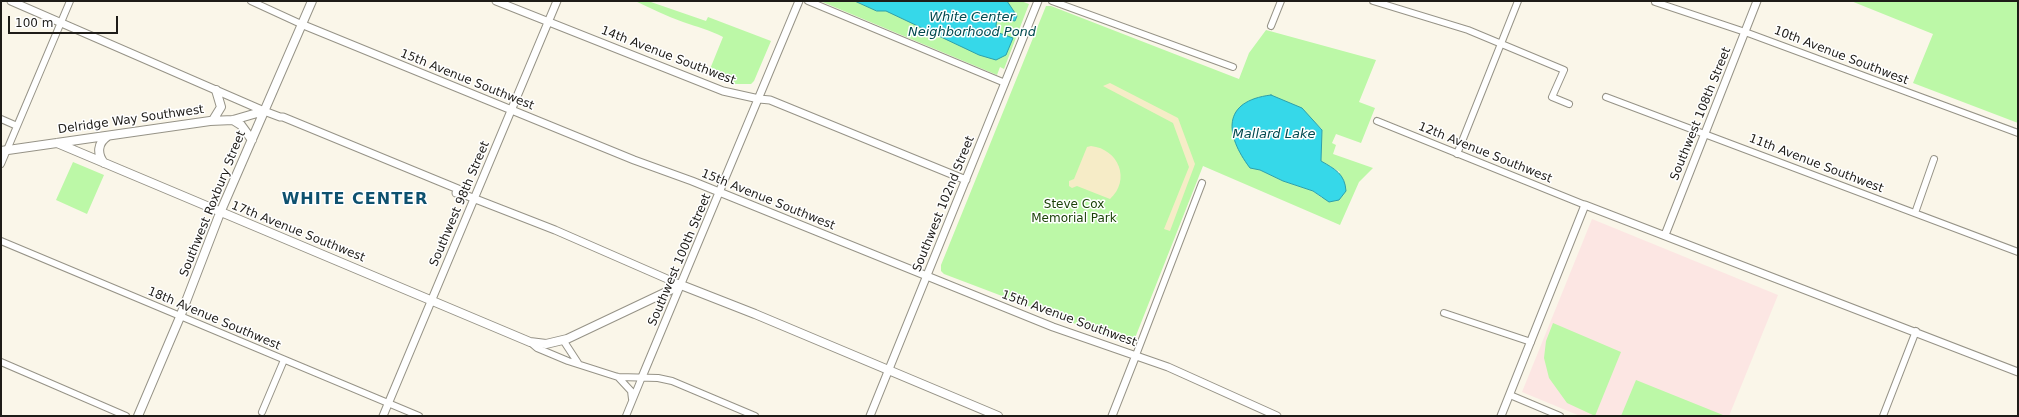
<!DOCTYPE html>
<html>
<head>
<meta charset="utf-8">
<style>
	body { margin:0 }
	#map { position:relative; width:2019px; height:417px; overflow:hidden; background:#faf6e9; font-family:"DejaVu Sans",sans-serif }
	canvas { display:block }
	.frame { position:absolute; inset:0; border:2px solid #1e1c18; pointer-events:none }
	.scale { position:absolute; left:8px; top:16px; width:110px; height:18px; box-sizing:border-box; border:2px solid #1e1c18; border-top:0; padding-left:5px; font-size:12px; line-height:14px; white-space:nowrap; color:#1e1c18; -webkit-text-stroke:3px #fff; paint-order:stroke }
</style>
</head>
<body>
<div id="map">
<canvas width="2019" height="417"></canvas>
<div class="frame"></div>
<div class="scale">100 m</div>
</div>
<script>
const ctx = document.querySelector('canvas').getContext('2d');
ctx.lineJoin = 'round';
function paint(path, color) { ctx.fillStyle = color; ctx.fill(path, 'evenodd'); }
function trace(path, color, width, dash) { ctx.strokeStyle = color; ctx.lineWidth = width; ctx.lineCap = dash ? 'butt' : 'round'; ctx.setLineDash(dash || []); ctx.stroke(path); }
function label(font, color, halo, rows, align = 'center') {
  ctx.font = font + ' "DejaVu Sans",sans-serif'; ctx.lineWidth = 3; ctx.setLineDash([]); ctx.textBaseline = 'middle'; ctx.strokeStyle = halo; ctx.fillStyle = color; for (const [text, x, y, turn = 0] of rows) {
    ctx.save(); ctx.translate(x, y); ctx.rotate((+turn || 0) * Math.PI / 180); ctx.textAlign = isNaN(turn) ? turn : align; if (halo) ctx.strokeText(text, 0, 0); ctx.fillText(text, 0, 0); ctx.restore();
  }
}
paint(new Path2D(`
	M1592,219l186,76 -49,121h-149l-58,-24z`), '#fce6e3');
paint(new Path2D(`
	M635,1h13l58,20 2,-4 63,24 -17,40 -3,3h-17l-26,-10 15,-37c-13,-7 -26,-10 -40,-15 -17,-6 -32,-14 -48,-21z
	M820,1h201l8,3 -25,65 -4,-2 -3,8z
	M1851,1h167v122l-105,-40 20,-49z
	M1046,6h5l188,73 10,-26 17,-23 110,30 -17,42 16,6 -14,35 -25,-9 -4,9 4,2 -3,9 40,14 -14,14 -19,43 -137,-59 -68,172 -9,5 -182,-69 -3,-3v-6zM1312,120l10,9 -1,32 19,11 -18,26 -9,-7 -30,-10 -23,-11z
	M73,162l31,13 -17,39 -31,-14z
	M1553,323l68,29 -26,64 -28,-13 -18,-25 -5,-20 2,-17z
	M1636,380l87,35 -1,1h-101z`), '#bcf8a7');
paint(new Path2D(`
	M1110,83l68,35 17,46 -25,67 -6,-2 25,-62 -16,-44 -70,-37z
	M1091,146c28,3 40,34 19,53l-33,-13 -5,2 -3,-2v-5l5,-2 13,-32z`), '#f6ecc7');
const water = new Path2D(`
	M855,1h152l10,15 -2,5 -18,-3 -1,8 3,7 14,5 -7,17 -10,5 -17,-5 -93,-44h-9z
	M1271,95l31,13 20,22 -1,31c14,8 24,13 25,30l-7,9 -10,2 -16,-11 -30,-10 -23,-11 -10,-2c-25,-33 -29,-67 21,-73z`);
paint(water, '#36d8e9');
trace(water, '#2fa0aa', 1);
const minor = new Path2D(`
	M251,1l50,23
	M808,1l197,82
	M1052,1l181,66
	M1373,1l95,29 96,40 -12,27 17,7
	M1655,2l90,30 273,101
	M1271,26l10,-25
	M1606,97l412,155
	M1,119l16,7
	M1377,121l208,84
	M1457,154l61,-153
	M1,164l69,-163
	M1915,213l19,-54
	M1,241l418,175
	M1444,313l87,29
	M563,340l15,23
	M530,342l7,6 31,13 50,16 40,1 14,3 83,35
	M1136,355l66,-172
	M1,362l125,54
	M618,377l13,14 1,8
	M1510,395l50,21
	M262,412l22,-52
	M626,416l16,-39
	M1883,416l33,-85`);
const tertiary = new Path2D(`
	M11,1l253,110 16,6h3l175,72 2,4
	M496,1l227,90 36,8 11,1 196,80
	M301,24l333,136 58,21 361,146 115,40 109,49
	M456,193h4l95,37 126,55
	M1665,235l92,-234
	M642,377l157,-376
	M383,416l174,-415
	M870,416l168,-415
	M1112,416l24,-61
	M1501,416l84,-211 433,167`);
const secondary = new Path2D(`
	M213,120l8,-13 -5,-17
	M233,120l8,5 11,15
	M57,143l473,199 16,2 21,-5 114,-54 74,29 243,102
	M1,151l209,-30 23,-1 31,-9
	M104,163c-7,-9 -7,-20 4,-27
	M138,416l42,-99 40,-104 92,-212`);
trace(minor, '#969387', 8);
trace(tertiary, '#969387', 9);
trace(secondary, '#969387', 10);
trace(minor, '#fff', 6);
trace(tertiary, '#fff', 7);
trace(secondary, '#fff', 8);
label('12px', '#1e1c18', '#fff', [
	["14th Avenue Southwest",668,56,21],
	["10th Avenue Southwest",1841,56,21],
	["15th Avenue Southwest",467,80,22],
	["Southwest 108th Street",1701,114,-68],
	["Delridge Way Southwest",131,120,-8],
	["12th Avenue Southwest",1485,153,22],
	["11th Avenue Southwest",1816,164,21],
	["15th Avenue Southwest",768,200,22],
	["Southwest Roxbury Street",213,204,-68],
	["Southwest 98th Street",460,204,-67],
	["Southwest 102nd Street",944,204,-68],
	["17th Avenue Southwest",298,232,22],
	["Southwest 100th Street",680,260,-67],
	["18th Avenue Southwest",214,319,23],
	["15th Avenue Southwest",1069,319,20]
]);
label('12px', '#1b4208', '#fff', [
	["Steve Cox",1074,205],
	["Memorial Park",1074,219]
]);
label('italic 13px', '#00494f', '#fff', [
	["White Center",972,18],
	["Neighborhood Pond",972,33],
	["Mallard Lake",1274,135]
]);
ctx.letterSpacing = '1px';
label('bold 16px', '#0e516f', '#fff', [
	["WHITE CENTER",355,200]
]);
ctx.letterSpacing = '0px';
</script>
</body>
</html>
